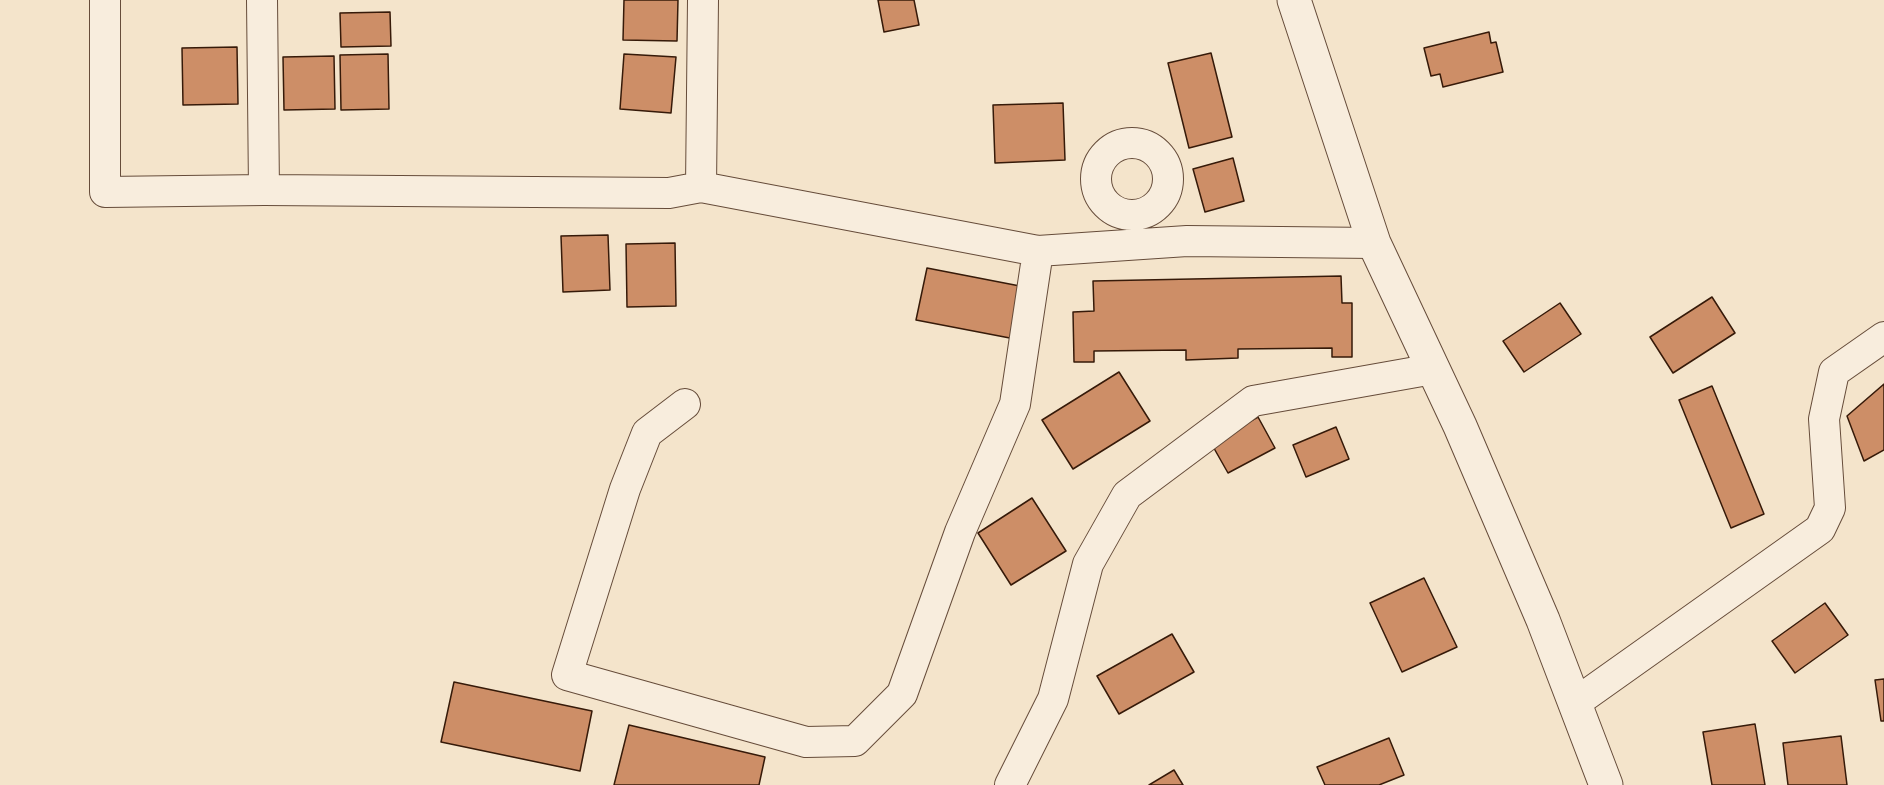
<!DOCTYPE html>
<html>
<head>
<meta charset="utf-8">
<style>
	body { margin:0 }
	canvas { display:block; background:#f4e4cb }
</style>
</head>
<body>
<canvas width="1884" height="785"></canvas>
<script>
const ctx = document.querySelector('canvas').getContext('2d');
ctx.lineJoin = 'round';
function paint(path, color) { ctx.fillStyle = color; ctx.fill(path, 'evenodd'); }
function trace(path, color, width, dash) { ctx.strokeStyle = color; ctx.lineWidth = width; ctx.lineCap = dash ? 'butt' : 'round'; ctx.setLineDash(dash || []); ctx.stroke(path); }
const building = new Path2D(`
	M624,0h54l-1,41 -54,-1z
	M878,0h36l5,25 -35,7z
	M390,12l1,34 -50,1 -1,-34z
	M1489,32l2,11 5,-1 7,30 -60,15 -3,-13 -9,2 -7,-28z
	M237,47l1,57 -55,1 -1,-57z
	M1211,53l21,84 -43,11 -21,-85z
	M388,54l1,55 -48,1 -1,-55z
	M624,54l52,3 -5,56 -51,-4z
	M334,56l1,53 -51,1 -1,-53z
	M1063,103l2,57 -70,3 -2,-58z
	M1233,158l11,43 -39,11 -12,-43z
	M608,235l2,55 -47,2 -2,-56z
	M675,243l1,63 -49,1 -1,-63z
	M927,268l98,19 -10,52 -99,-19z
	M1341,276l1,27h10v54h-20v-9l-94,1v9l-52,2v-10l-92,1v11h-20l-1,-50 21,-1 -1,-30z
	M1712,297l23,36 -62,40 -23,-36z
	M1560,303l21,31 -57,38 -21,-31z
	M1119,372l31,49 -77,48 -31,-49z
	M1884,384v66l-20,11 -17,-45z
	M1712,386l52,128 -33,14 -52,-128z
	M1258,417l17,31 -47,25 -17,-30z
	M1336,427l13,32 -43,18 -13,-32z
	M1032,498l34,53 -55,34 -33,-52z
	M1424,578l33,69 -55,25 -32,-69z
	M1825,603l23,32 -53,38 -23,-32z
	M1172,634l22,38 -75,42 -22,-38z
	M1884,679v42h-3l-6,-41z
	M454,682l138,29 -12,60 -139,-29z
	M1755,724l10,61h-53l-9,-53z
	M629,725l136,32 -6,28h-145z
	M1841,736l6,49h-59l-5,-42z
	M1389,738l15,37 -25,10h-54l-8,-18z
	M1174,770l9,15h-34z`);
paint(building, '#cd8e67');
trace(building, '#361a09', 1.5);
const minor = new Path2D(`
	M105,0v192l159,-2 405,3 32,-6 337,64 149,-10 187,2
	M262,0l2,190
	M1096 179a36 36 0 1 1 72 0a36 36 0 1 1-72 0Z
	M701,187l2,-187
	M685,404l-38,29 -22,56 -58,186 239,67 49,-1 47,-47 58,-162 55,-128 23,-153
	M1575,703l245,-174 10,-21 -6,-89 10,-47 50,-35
	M1010,785l43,-86 35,-135 39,-69 126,-94 180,-32`);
const tertiary = new Path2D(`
	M1294,0l80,243 86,183 83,194 63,165`);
trace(minor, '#664c3a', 32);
trace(tertiary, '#664c3a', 35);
trace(minor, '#f8eddd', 30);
trace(tertiary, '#f8eddd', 33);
</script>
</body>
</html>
